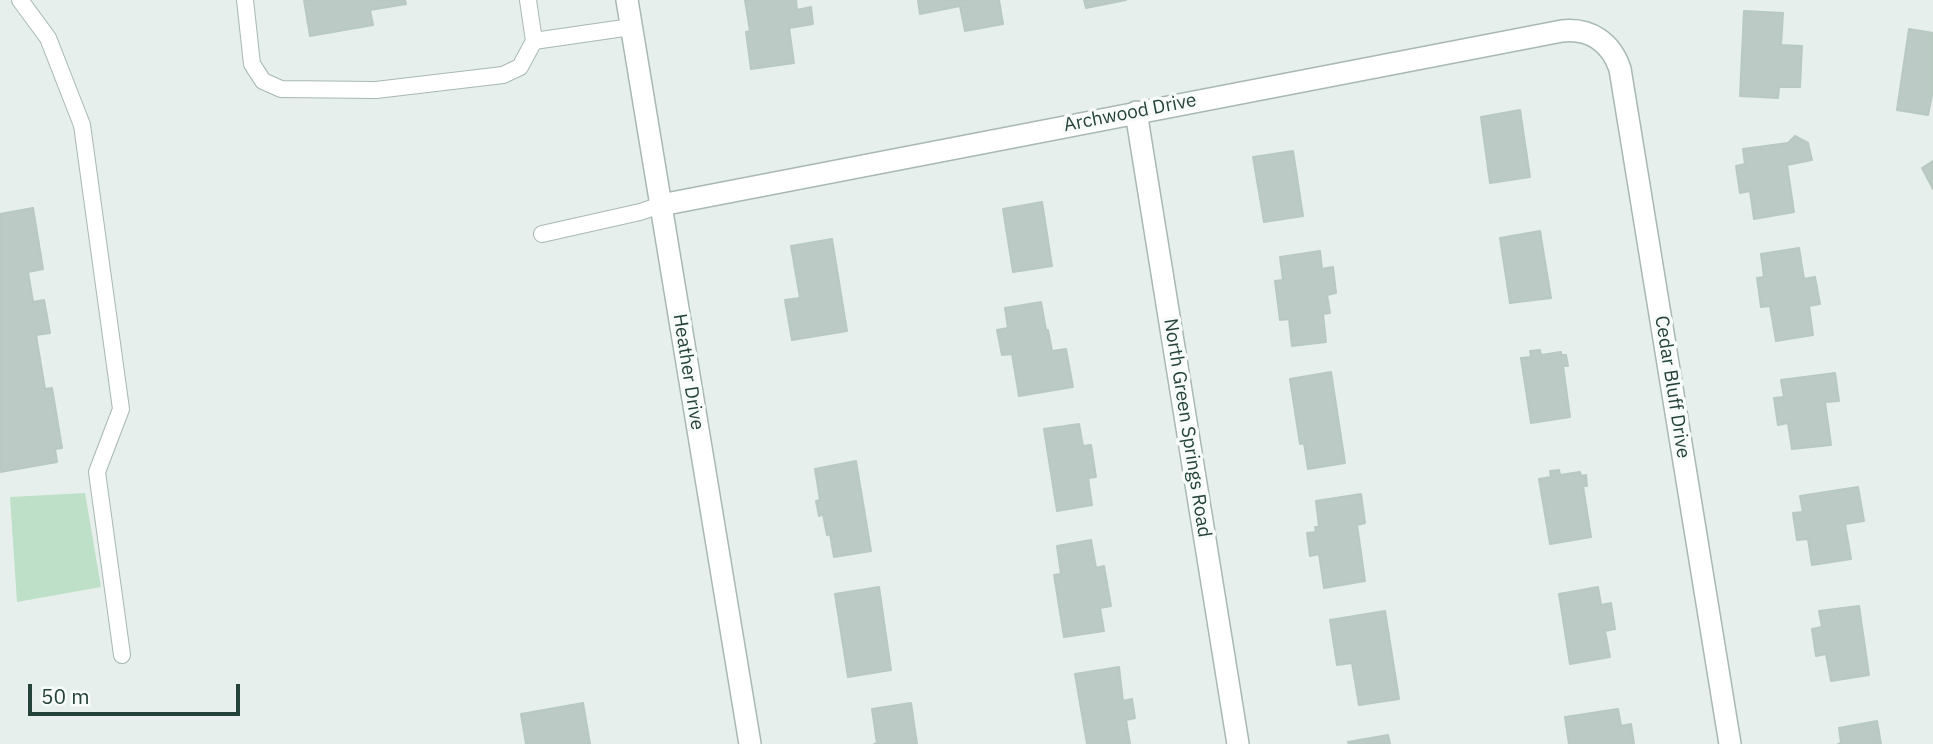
<!DOCTYPE html>
<html>
<head>
<meta charset="utf-8">
<style>
	body { margin:0 }
	#map { position:relative; width:1933px; height:744px; overflow:hidden; background:#e6efeb; font-family:"IBM Plex Sans",sans-serif }
	canvas { display:block }
	.scale { position:absolute; left:28px; top:684px; width:212px; height:32px; box-sizing:border-box; border:4px solid #24423a; border-top:0; padding-left:9px; font-size:21px; line-height:24px; white-space:nowrap; color:#24423a; -webkit-text-stroke:5px #f7fbf9; paint-order:stroke }
</style>
</head>
<body>
<div id="map">
<canvas width="1933" height="744"></canvas>
<div class="scale">50 m</div>
</div>
<script>
const ctx = document.querySelector('canvas').getContext('2d');
ctx.lineJoin = 'round';
function paint(path, color) { ctx.fillStyle = color; ctx.fill(path, 'evenodd'); }
function trace(path, color, width, dash) { ctx.strokeStyle = color; ctx.lineWidth = width; ctx.lineCap = dash ? 'butt' : 'round'; ctx.setLineDash(dash || []); ctx.stroke(path); }
function label(font, color, halo, rows, align = 'center') {
  ctx.font = font + ' "IBM Plex Sans",sans-serif'; ctx.lineWidth = 7; ctx.setLineDash([]); ctx.textBaseline = 'middle'; ctx.strokeStyle = halo; ctx.fillStyle = color; for (const [text, x, y, turn = 0] of rows) {
    ctx.save(); ctx.translate(x, y); ctx.rotate((+turn || 0) * Math.PI / 180); ctx.textAlign = isNaN(turn) ? turn : align; if (halo) ctx.strokeText(text, 0, 0); ctx.fillText(text, 0, 0); ctx.restore();
  }
}
paint(new Path2D(`
	M85,493l16,94 -84,15 -7,-105z`), '#bfe0c8');
const building = new Path2D(`
	M304,0h101l1,4 -36,6 3,15 -63,11z
	M745,0h51l1,10 14,-3 2,17 -24,4 5,35 -43,6 -5,-37 4,-1z
	M918,0h81l4,24 -38,7 -5,-25 -40,8z
	M1084,0h42l-40,8z
	M1744,11l39,2 -2,32 21,1 -2,41h-21l-1,11 -38,-2z
	M1909,29l24,4v57l-5,25 -31,-5z
	M1520,110l10,67 -40,6 -9,-66z
	M1795,136l13,7 4,17 -25,5 7,47 -40,7 -4,-28 -10,2 -4,-27 9,-2 -2,-15 45,-6z
	M1293,151l10,65 -39,6 -11,-65z
	M1933,161v28l-11,-21z
	M1042,202l10,64 -39,6 -10,-63z
	M33,208l10,61 -15,3 5,30 11,-2 6,33 -14,2 9,54 7,-1 10,60 -7,1 2,13 -57,10v-258z
	M1540,231l11,67 -41,5 -10,-65z
	M832,239l15,92 -55,9 -7,-40 15,-2 -9,-52z
	M1799,248l5,31 11,-2 5,27 -11,2 4,29 -37,6 -6,-35 -9,1 -4,-29 7,-1 -3,-23z
	M1320,251l2,18 11,-2 3,26 -9,2 3,18 -7,1 3,28 -34,4 -3,-27 -9,1 -5,-39 8,-1 -3,-23z
	M1041,302l5,28h2l4,21 14,-2 7,38 -54,9 -7,-42 -10,1 -5,-25 11,-2 -3,-20z
	M1540,350l1,5 20,-3v3h5l2,11h-5l7,51 -39,6 -10,-65 10,-1 -1,-6z
	M1331,372l14,91 -37,6 -4,-26 -4,1 -10,-65z
	M1835,373l4,28 -14,1 6,43 -39,4 -4,-26 -10,2 -4,-27 10,-1 -3,-17z
	M1079,424l4,22 8,-1 5,32 -8,1 4,27 -35,6 -13,-82z
	M856,461l15,90 -37,6 -4,-23 -3,1 -4,-21 -4,2 -3,-15 4,-1 -5,-31z
	M1559,470l1,5 20,-3 1,4 5,-1 1,11h-4l8,51 -41,7 -11,-65 12,-2 -1,-6z
	M1858,487l6,34 -19,3 6,35 -39,6 -4,-26 -11,1 -4,-27 10,-1 -3,-16z
	M1361,494l4,29 -8,2 8,56 -41,7 -5,-34 -9,2 -3,-23 9,-1 -1,-5h4l-3,-26z
	M1091,540l5,28 8,-2 7,40 -11,2 4,23 -40,6 -10,-62 7,-1 -4,-28z
	M879,587l12,83 -43,7 -13,-83z
	M1598,587l3,18 10,-2 4,26 -10,2 5,26 -40,7 -11,-70z
	M1859,606l10,69 -38,6 -5,-27 -10,2 -4,-27 10,-2 -3,-16z
	M1385,611l14,88 -40,6 -7,-42 -15,2 -7,-45z
	M1119,667l4,34 9,-2 3,19 -9,2 4,24h-43l-12,-70z
	M583,703l7,41h-64l-5,-30z
	M911,703l6,41h-43l3,-1 -5,-34z
	M1618,709l3,17 10,-2 3,20h-65l-4,-27z
	M1877,721l4,23h-43l3,-1 -2,-15z
	M1388,735l2,9h-41l-1,-2z`);
paint(building, '#bbcac4');
trace(building, '#b8c9c2', 2);
const service = new Path2D(`
	M20,0l28,38 34,87 39,284 -24,63 25,183
	M245,0l7,64 11,17 18,8 95,1 127,-15 17,-8 14,-26
	M528,0l6,41 97,-14
	M542,234l98,-22 21,-7`);
const minor = new Path2D(`
	M627,0l123,744
	M1136,112l102,632
	M661,205l901,-174c28,-3 49,11 58,38l110,675`);
trace(service, '#a8b8b2', 18);
trace(minor, '#a8b8b2', 24);
trace(service, '#fff', 16);
trace(minor, '#fff', 21);
label('19px', '#24423a', '#f7fbf9', [
	["Archwood Drive",1130,113,-11],
	["Heather Drive",688,372,81],
	["Cedar Bluff Drive",1672,387,81],
	["North Green Springs Road",1187,428,81]
]);
</script>
</body>
</html>
